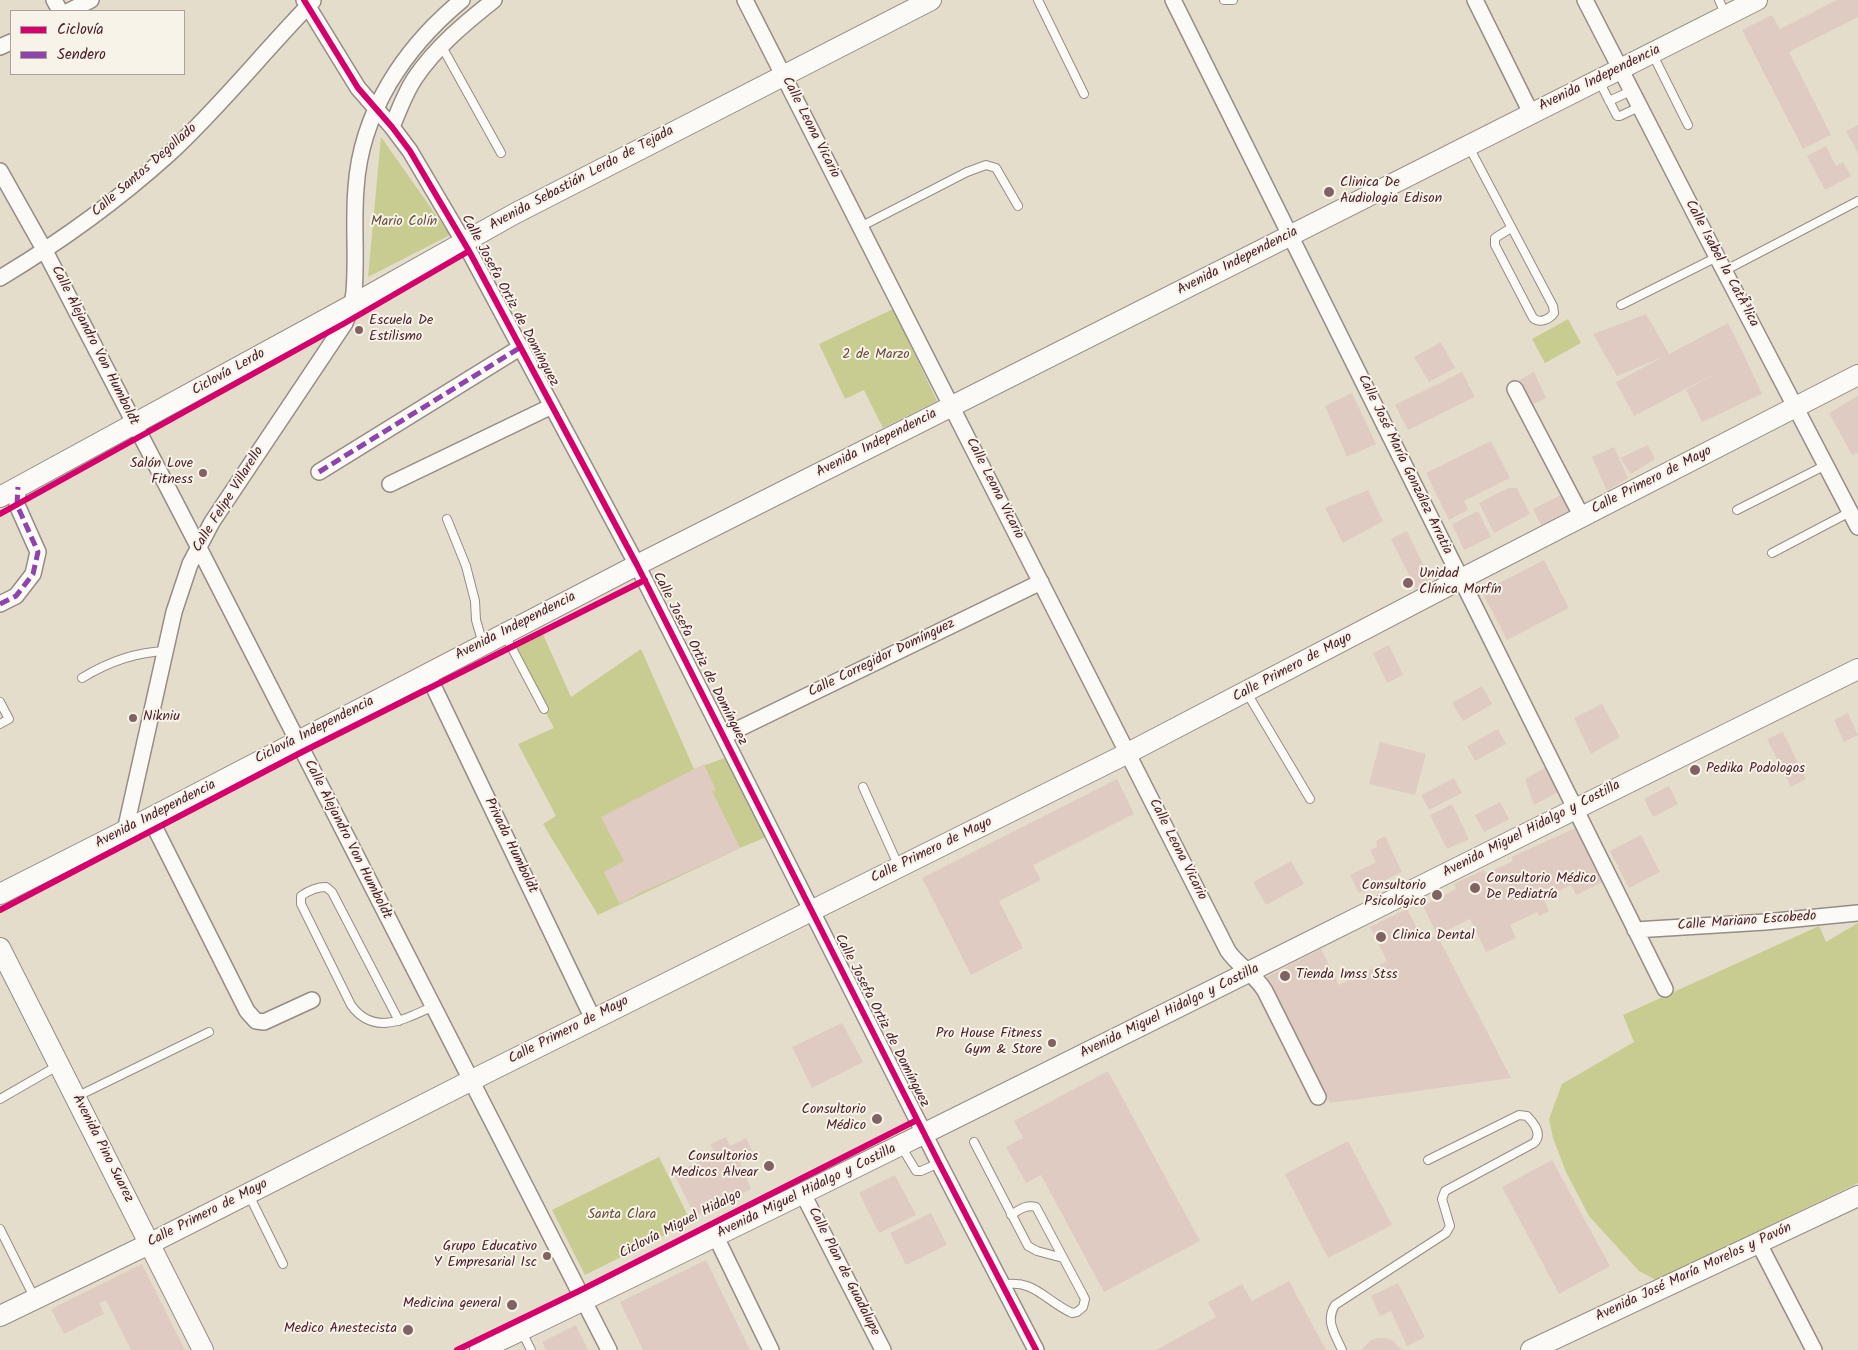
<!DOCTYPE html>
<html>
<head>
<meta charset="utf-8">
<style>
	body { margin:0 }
	#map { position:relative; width:1858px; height:1350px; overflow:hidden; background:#e4ddcc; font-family:Kalam,sans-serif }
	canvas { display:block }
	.legend { position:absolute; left:10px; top:10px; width:175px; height:65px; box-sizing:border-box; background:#f7f3e8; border:1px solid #b29e9c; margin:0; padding:6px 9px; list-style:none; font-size:15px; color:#4a1f2b }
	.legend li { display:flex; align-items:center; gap:10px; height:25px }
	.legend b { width:25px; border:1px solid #b29e9c }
</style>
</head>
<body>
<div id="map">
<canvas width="1858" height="1350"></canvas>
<ul class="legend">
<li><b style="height:6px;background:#d6006c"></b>Ciclovía</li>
<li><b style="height:6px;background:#8e44ad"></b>Sendero</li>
</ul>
</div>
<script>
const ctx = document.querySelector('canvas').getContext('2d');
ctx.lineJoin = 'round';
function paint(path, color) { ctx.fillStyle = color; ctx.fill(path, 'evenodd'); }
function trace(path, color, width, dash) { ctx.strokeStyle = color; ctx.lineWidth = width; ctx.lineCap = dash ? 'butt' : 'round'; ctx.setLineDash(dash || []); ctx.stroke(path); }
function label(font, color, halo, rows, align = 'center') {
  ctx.font = font + ' Kalam,sans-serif'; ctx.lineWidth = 4; ctx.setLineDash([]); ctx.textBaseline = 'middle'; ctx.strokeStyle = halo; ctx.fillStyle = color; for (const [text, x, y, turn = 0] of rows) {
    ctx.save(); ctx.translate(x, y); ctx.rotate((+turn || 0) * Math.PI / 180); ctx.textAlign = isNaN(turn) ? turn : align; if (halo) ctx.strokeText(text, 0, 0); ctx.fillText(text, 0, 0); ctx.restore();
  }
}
paint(new Path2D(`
	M381,137l69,98 -82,42z
	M893,309l44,92 -54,27 -19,-38 -19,9 -26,-55z
	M1568,319l13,24 -36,20 -13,-24z
	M542,632l29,65 70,-48 53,120 39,-14 40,79 -33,14 -142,67 -55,-91 13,-8 -38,-72 36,-16 -43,-81z
	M1858,923v260l-202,97 -17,-9 -50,-55 -23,-44 -13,-34 -4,-19 13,-35 72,-42 -11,-27 196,-89 7,16z
	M659,1157l32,65 -106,53 -33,-65z`), '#c8cc91');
paint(new Path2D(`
	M1837,0h21v17l-69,35 42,83 -28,14 -61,-119 30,-15 8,14z
	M1858,125v28l-12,-22z
	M1826,146l10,20 7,-4 8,14 -26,14 -18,-34z
	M1646,314l23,40 59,-31 17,34 17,37 -60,28 -16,-32 32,-18 -84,44 -18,-34 49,-26 -48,20 -24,-42z
	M1441,342l14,26 -26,14 -15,-25z
	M1462,372l13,25 -67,33 -13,-25z
	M1534,372l12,26 -17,8 -11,-25z
	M1352,393l24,51 -29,13 -22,-51z
	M1858,396v57l-6,2 -23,-42z
	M1491,441l19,37 -46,23 4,9 -19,10 -23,-47z
	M1648,445l7,14 -24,15 -11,-16z
	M1614,447l14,31 -21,13 -15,-34z
	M1508,488h9l13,26 -36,19 -15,-30z
	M1368,490l15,31 -40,22 -18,-35z
	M1565,493l9,19 -31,17 -10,-20z
	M1478,511l13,26 -27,13 -12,-26z
	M1407,531l24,50 -15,8 -25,-50z
	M1544,560l25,48 -62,32 -25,-48z
	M1389,645l14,30 -16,8 -14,-30z
	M1482,686l10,18 -29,17 -11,-18z
	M1602,704l18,33 -29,17 -17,-36z
	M1848,713l10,22 -14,7 -10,-22z
	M1498,729l8,15 -31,17 -8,-15z
	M1783,732l23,47 -15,8 -24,-48z
	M1380,742l46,12 -11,41 -46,-11z
	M704,764l12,26 -4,1 28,57 -100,45 -20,11 -16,-32 20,-11 -23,-44z
	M1547,767l13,24 -26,14 -9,-26z
	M1454,778l8,15 -33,17 -8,-15z
	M1117,779l17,35 -101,51 8,15 -42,21 24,47 -52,27 -49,-97z
	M1669,786l9,18 -25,13 -9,-18z
	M1500,802l9,17 -25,13 -9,-17z
	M1452,804l17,35 -22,10 -17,-34z
	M1580,826l27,54 -31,15 -5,-10 -28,13 6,13 -10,5 -2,-4 -27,13 6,13 -30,14 -16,-33 -33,16 -14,-29 33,-17 -2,-5 30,-14 1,4 28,-13 -2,-4z
	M1641,835l19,37 -31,16 -19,-37z
	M1385,836l17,36 -43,21 -9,-18 26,-13 -6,-12 7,-3 -1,-6z
	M1291,861l13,23 -38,21 -13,-23z
	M1407,909l17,33 13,-7 74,143 -181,25 -65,-125 56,-29 18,36 48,-24 -17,-34z
	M842,1023l21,39 -51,26 -20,-41z
	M1108,1071l92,170 -96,51 -63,-117 -15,8 -20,-36 17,-9 -9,-17z
	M726,1137l4,9 16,-8 9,18 -15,7 11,26 -56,27 -21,-42 41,-21 -5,-9z
	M1348,1141l44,84 -64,33 -43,-84z
	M1552,1160l58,106 -51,28 -57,-107z
	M895,1175l21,40 -37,18 -20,-40z
	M931,1213l16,32 -41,20 -16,-32z
	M706,1260l44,90h-107l-23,-48z
	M142,1264l43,86h-54l-25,-50 -7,3 5,11 -40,20 -13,-25z
	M1289,1281l37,69h-170l60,-33 -8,-15 34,-18 10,17z
	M1398,1283l27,54 -18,9 -16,-35 -11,5 -9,-20z
	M576,1325l12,25h-42l-4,-8z
	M1378,1338h8l7,3 9,9h-41l10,-10z`), '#e0cbc2');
const lane = new Path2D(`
	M1038,0l46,94
	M1224,0h9
	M1719,0l7,16
	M441,45l60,108
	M1653,55l35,70
	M1599,81l18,35h3l19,-9
	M1609,101l22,-10
	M1469,147l84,159 1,7c-4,6 -14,11 -21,5l-38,-73v-7l16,-10
	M860,227l107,-55 19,-7 10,3 22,38
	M1724,271l134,-70
	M1621,305l96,-48
	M1737,510l89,-45
	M447,519l19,47 9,35 1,19 7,24
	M1772,553l78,-41
	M505,635l39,74
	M82,678c26,-16 53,-26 84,-27
	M1247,693l63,106
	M0,702l9,17 -9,5
	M863,787l36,80
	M399,1021l-67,-129 -6,-5c-9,0 -18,4 -25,9v8l50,101c23,32 54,14 83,1
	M76,1097l133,-65
	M0,1099l59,-34
	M974,1142l54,104 9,5 26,7
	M901,1146l15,25h5l18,-8
	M248,1193l35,71
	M0,1229l35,70
	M1002,1285c32,-7 43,16 70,28l5,-1 6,-5 2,-8 -2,-4 -47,-88c-10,-3 -17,3 -25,8
	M522,1332l9,18
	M1342,1350c-7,-16 -17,-29 -7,-45l111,-72 4,-7 -8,-27 3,-8 89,-48c9,-9 0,-20 -7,-27l-8,-1 -91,45`);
const street = new Path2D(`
	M54,0l6,11
	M304,0l54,88 34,39 18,24 59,100 168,314 302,598 97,187
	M745,0l483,951c11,16 27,23 37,40l53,106
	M1173,0l492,989
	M1475,0l56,113
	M1585,0l132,257 141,270
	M69,11l22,-11
	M0,47l11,-5
	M392,127c7,-17 13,-34 23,-49 21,-31 50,-55 79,-78
	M0,171l45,80 153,295 411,804
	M0,278c60,-36 117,-77 169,-124 51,-47 95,-103 144,-153
	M1515,389l67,128
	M319,472l202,-125
	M390,484l162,-78
	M0,604l16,-8 17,-22 5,-22 -21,-47 1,-18
	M427,673l166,346
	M724,736l317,-154
	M150,818l97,193 9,10 8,1 48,-22
	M125,831l49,-219 16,-48 22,-42 133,-199 7,-18 2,-13c3,-35 -1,-69 2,-104 5,-76 48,-140 106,-188
	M1635,930l130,-8 93,-9
	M803,1194l80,156
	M716,1237l55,113
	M1758,1242l56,108`);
const secondary = new Path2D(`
	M0,497l352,-192 162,-91 417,-214
	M0,894l156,-79 481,-250 1120,-565
	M0,948l203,402
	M0,1316l149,-72 323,-164 656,-327 333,-174 397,-204
	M480,1350c462,-221 918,-455 1378,-681
	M1531,1350l327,-154`);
trace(lane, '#968c85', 10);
trace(street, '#968c85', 18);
trace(secondary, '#968c85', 22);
trace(lane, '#fbfaf7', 8);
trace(street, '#fbfaf7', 15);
trace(secondary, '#fbfaf7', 20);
trace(new Path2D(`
	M319,472l202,-125
	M0,604l16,-8 17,-22 5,-22 -21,-47 1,-18`), '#8e44ad', 5, [10, 5]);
trace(new Path2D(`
	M304,0l54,88 34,39 18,24 59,100 168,314 302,598 97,187
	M0,514l345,-191 124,-72
	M0,910l302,-158 343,-172
	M457,1350l122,-59 338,-171`), '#d6006c', 6);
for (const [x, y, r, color] of [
	[1329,192,6,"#806263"],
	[359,330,5,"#806263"],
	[203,473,5,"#806263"],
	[1408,583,6,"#806263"],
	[133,718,5,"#806263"],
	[1695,770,6,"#806263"],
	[1475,888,6,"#806263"],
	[1437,895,6,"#806263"],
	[1381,937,6,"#806263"],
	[1285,976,6,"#806263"],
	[1052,1043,5,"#806263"],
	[877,1119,6,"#806263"],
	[769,1166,6,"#806263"],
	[547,1256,5,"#806263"],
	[512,1305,6,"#806263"],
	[408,1330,6,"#806263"]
]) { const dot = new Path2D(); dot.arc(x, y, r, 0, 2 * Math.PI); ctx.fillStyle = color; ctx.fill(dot); trace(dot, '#f7f3e8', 2); }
label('14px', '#4a1f2b', '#f7f3e8', [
	["Avenida Independencia",1600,79,-26],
	["Calle Leona Vicario",810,128,63],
	["Calle Santos Degollado",145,171,-41],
	["Avenida Sebastián Lerdo de Tejada",582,179,-28],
	["Avenida Independencia",1238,262,-27],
	["Calle Isabel la CatÃ³lica",1721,264,62],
	["Calle Josefa Ortiz de Domínguez",509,301,62],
	["Calle Alejandro Von Humboldt",94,346,63],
	["Ciclovía Lerdo",229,373,-29],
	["Avenida Independencia",877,444,-27],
	["Calle José María González Arratia",1404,465,64],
	["Calle Primero de Mayo",1652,481,-27],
	["Calle Leona Vicario",994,489,63],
	["Calle Felipe Villarello",229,500,-58],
	["Avenida Independencia",516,627,-27],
	["Calle Josefa Ortiz de Domínguez",699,659,63],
	["Calle Corregidor Domínguez",882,659,-26],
	["Calle Primero de Mayo",1293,668,-28],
	["Ciclovía Independencia",315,731,-27],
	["Avenida Independencia",156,815,-27],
	["Avenida Miguel Hidalgo y Costilla",1532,830,-27],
	["Calle Alejandro Von Humboldt",347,840,63],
	["Privada Humboldt",510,846,64],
	["Calle Leona Vicario",1177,850,63],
	["Calle Primero de Mayo",932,851,-26],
	["Calle Mariano Escobedo",1747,922,-4],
	["Avenida Miguel Hidalgo y Costilla",1170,1012,-26],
	["Calle Josefa Ortiz de Domínguez",881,1021,63],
	["Calle Primero de Mayo",569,1031,-27],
	["Avenida Pino Suarez",102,1149,63],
	["Avenida Miguel Hidalgo y Costilla",807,1192,-26],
	["Calle Primero de Mayo",208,1214,-27],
	["Ciclovía Miguel Hidalgo",681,1225,-27],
	["Calle Plan de Guadalupe",843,1272,63],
	["Avenida José María Morelos y Pavón",1694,1273,-25]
]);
label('14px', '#4a1f2b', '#f7f3e8', [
	["Clinica De",1340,184],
	["Audiologia Edison",1340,200],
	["Escuela De",369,322],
	["Estilismo",369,338],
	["Salón Love",193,465,"right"],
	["Fitness",193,481,"right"],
	["Unidad",1419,575],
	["Clínica Morfín",1419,591],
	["Nikniu",143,718],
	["Pedika Podologos",1706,770],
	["Consultorio Médico",1486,880],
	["De Pediatría",1486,896],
	["Consultorio",1426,887,"right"],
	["Psicológico",1426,903,"right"],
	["Clinica Dental",1392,937],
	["Tienda Imss Stss",1296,976],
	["Pro House Fitness",1042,1035,"right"],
	["Gym & Store",1042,1051,"right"],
	["Consultorio",866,1111,"right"],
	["Médico",866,1127,"right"],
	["Consultorios",758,1158,"right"],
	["Medicos Alvear",758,1174,"right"],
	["Grupo Educativo",537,1248,"right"],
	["Y Empresarial Isc",537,1264,"right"],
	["Medicina general",501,1305,"right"],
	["Medico Anestecista",397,1330,"right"]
], 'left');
label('14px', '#694f3b', '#f7f3e8', [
	["Mario Colín",404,223],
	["2 de Marzo",876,356],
	["Santa Clara",622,1216]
]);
</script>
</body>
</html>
